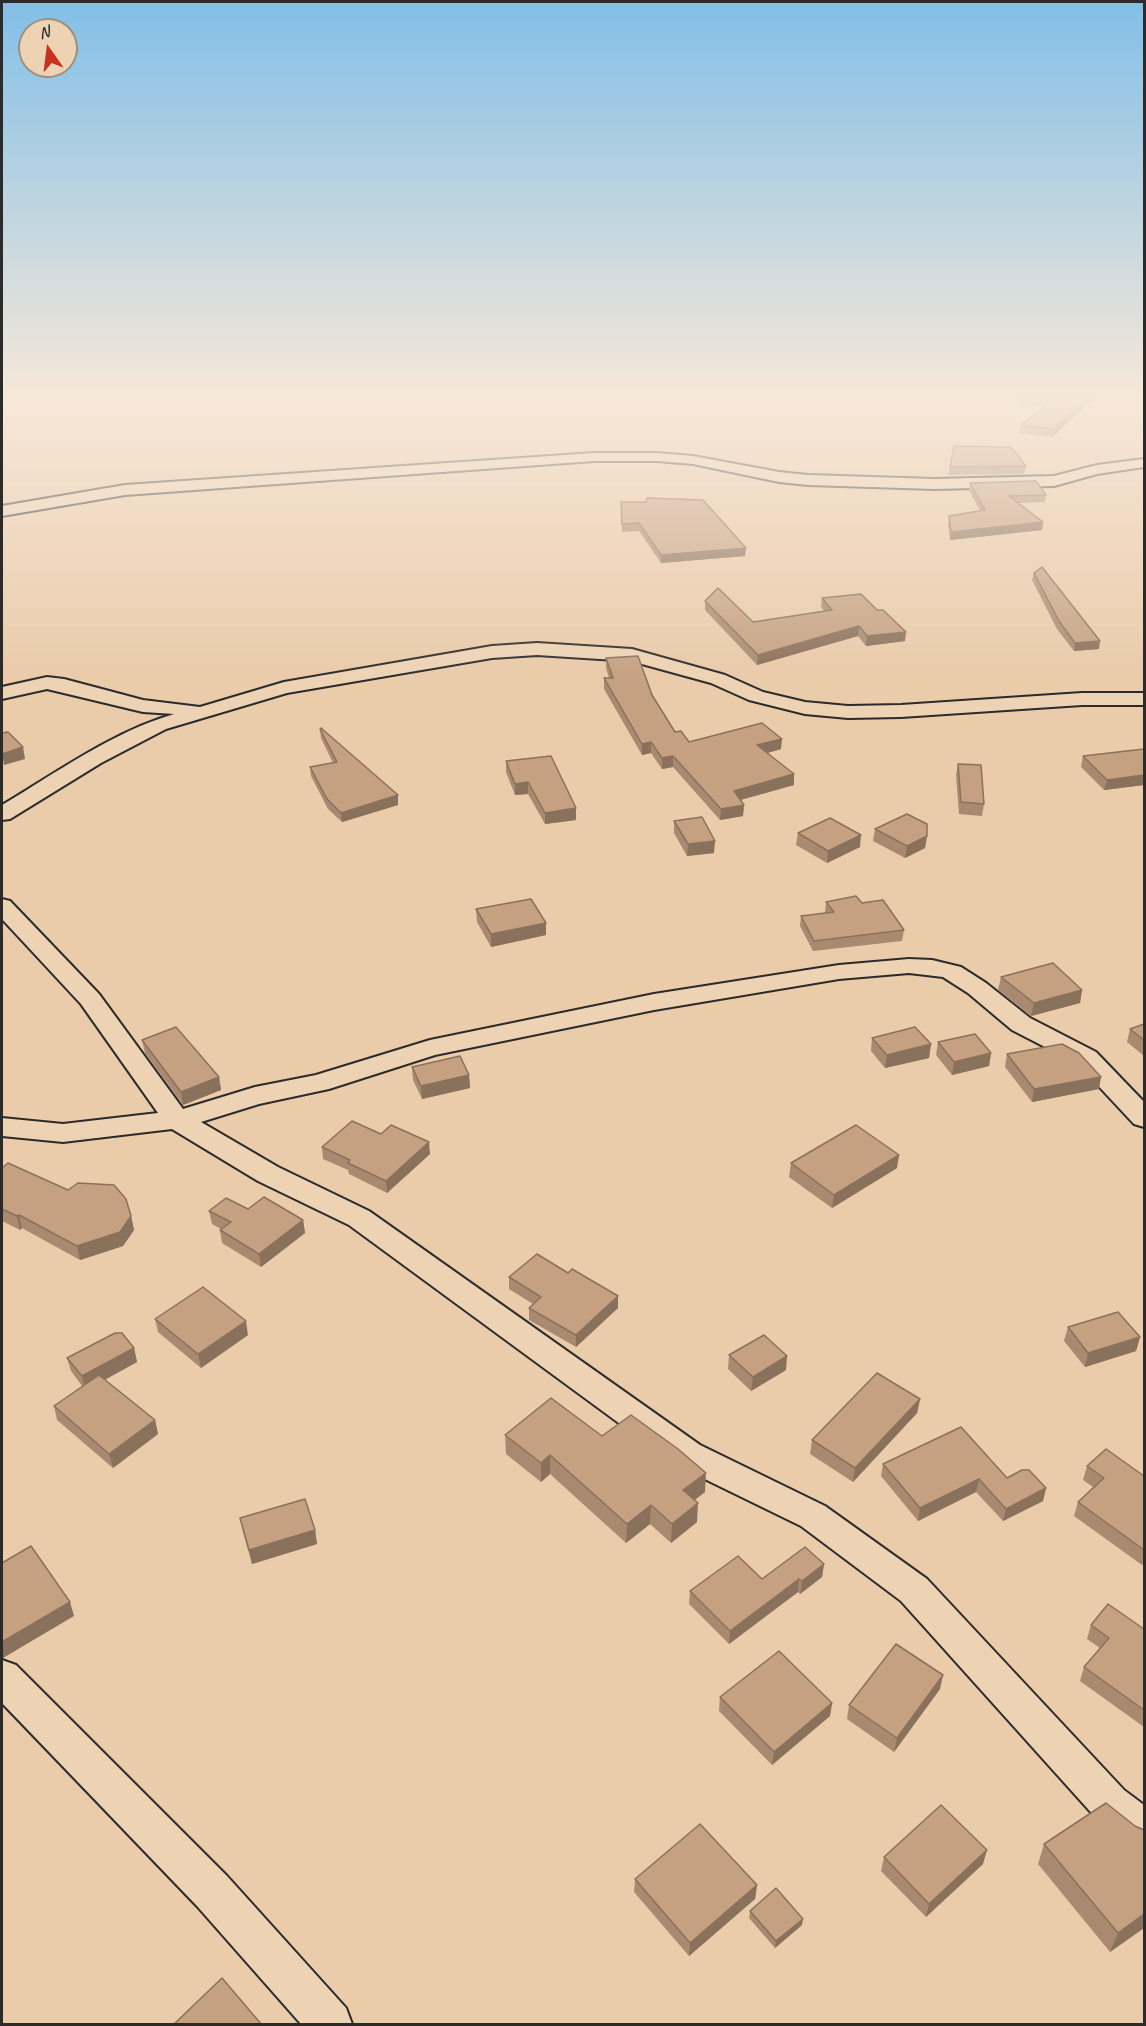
<!DOCTYPE html>
<html>
<head>
<meta charset="utf-8">
<style>
	body { margin:0 }
	#map { position:relative; width:1146px; height:2026px; overflow:hidden; background:#eacbaa; font-family:Caveat,sans-serif }
	canvas { display:block }
	.frame { position:absolute; inset:0; border:3px solid #2b2b2b; pointer-events:none }
	.north { position:absolute; left:18px; top:18px; width:60px; height:60px; box-sizing:border-box; background:#edd3b4; border:2px solid #9f907d; border-radius:50%; rotate:346deg; font-size:16px; font-weight:700; line-height:24px; text-align:center; color:#2b2b2b }
	.north::after { content:''; display:block; margin:auto; width:21px; height:27px; background:#c8321e; clip-path:polygon(50% 0,100% 100%,50% 72%,0 100%) }
</style>
</head>
<body>
<div id="map">
<canvas width="1146" height="2026"></canvas>
<div class="frame"></div>
<div class="north">N</div>
</div>
<script>
const ctx = document.querySelector('canvas').getContext('2d');
ctx.lineJoin = 'round';
function trace(path, color, width, dash) { ctx.strokeStyle = color; ctx.lineWidth = width; ctx.lineCap = dash ? 'butt' : 'round'; ctx.setLineDash(dash || []); ctx.stroke(path); }
function paint(path, color) { ctx.fillStyle = color; ctx.fill(path, 'evenodd'); }
const street = new Path2D(`
	M594,453h63l36,3 86,16 29,3 127,4 119,-3 43,-11 47,-6v8l-47,7 -43,12 -119,3 -127,-4 -29,-3 -86,-18 -36,-3h-63l-469,34 -123,21v-10l123,-21z
	M537,643l95,6 93,26 38,17 42,10 43,4 53,-1 181,-12h62v12h-62l-181,12 -53,1 -43,-4 -56,-14 -38,-17 -80,-22 -94,-6 -45,3 -205,35 -121,36 -65,34 -91,56 -8,1v-15c54,-32 110,-73 172,-91l-31,-2 -96,-23 -45,10v-12l45,-10 17,2 79,21 57,7 84,-25 208,-36z
	M2,899l8,2 89,93 84,115 72,-22 61,-12 114,-35 224,-46 185,-29 70,-6 23,1 29,7 25,16 44,35 66,34 48,50v25l-10,-3 -56,-60 -66,-34 -44,-37 -25,-16 -34,-4 -70,6 -185,31 -219,45 -106,34 -70,15 -58,18 77,45 91,44 331,234 125,61 102,73 197,211 20,15v45l-15,-6 -33,-26 -195,-217 -100,-75 -125,-61 -327,-240 -91,-44 -86,-52 -109,13 -61,-6v-18l61,6 95,-11 -77,-109 -79,-85z
	M2,1660l14,5 211,211 119,132 6,16h-51l-104,-118 -195,-203z`);
trace(street, '#2b2b2b', 4);
paint(street, '#edd3b4');
paint(new Path2D(`
	M1019,397h77l-44,40 -33,-4 2,-8 22,-18 -25,-4z
	M1026,466l-2,8 -76,1 2,-8z
	M970,483l76,12 -1,7 -26,1 24,19 -1,8 -92,10 -2,-16 1,-8 31,-5 -11,-21z
	M621,502l124,54 -84,7 -22,-32 -17,1z
	M1034,573l65,76 -25,2 -17,-22 -25,-49z
	M822,598l83,43 -39,5 -8,-10 -101,29 -52,-55v-9l48,21 71,-11 -3,-4z
	M606,658l46,37 23,37 14,10 92,7 -14,4 27,32 -54,15 4,5 -1,11 -23,4 -47,-53 -11,2 -11,-16 -9,2 -38,-66v-11h5l-3,-10z
	M320,729l78,76 -56,17 -14,-13 -17,-33 -1,-9 23,-4 -12,-25z
	M1144,749v36l-40,5 -23,-23 2,-11z
	M506,761l70,59 -31,4 -17,-30 -13,1 -9,-23z
	M958,764l26,40 -2,12 -23,-2 -3,-39z
	M674,821l40,32 -27,3 -13,-23z
	M875,829l52,7 -2,12 -20,10 -32,-17z
	M798,833l62,14 -33,16 -31,-18z
	M826,902l36,1 42,27 -2,11 -89,10 -13,-25 1,-10 24,-3v-1z
	M476,909l70,26 -55,12 -14,-25z
	M1001,977l81,13 -2,13 -49,13 -33,-26z
	M1144,1024v32l-17,-14 3,-13z
	M872,1038l59,6 -2,14 -44,10 -14,-17z
	M142,1040l77,37 2,13 -38,15 -38,-52z
	M938,1042l53,11 -2,13 -37,9 -16,-20z
	M1007,1054l92,35 -67,13 -27,-35z
	M412,1067l57,8 1,13 -48,11 -9,-19z
	M381,1134l49,20 -43,39 -38,-19 -1,-4 -25,-11 -1,-12z
	M791,1163l106,5 -65,40 -43,-31z
	M2,1168l66,22 63,26 3,14 -11,16 -43,14 -58,-32 -2,2 -18,-9z
	M248,1209l55,11 2,13 -44,34 -39,-24 -2,-13 1,-1 -9,-5 -3,-13z
	M509,1277l109,31 -42,39 -47,-27v-12l4,-4 -24,-15z
	M155,1319l93,16 -47,33 -43,-36z
	M1068,1327l72,10 -4,14 -51,16 -21,-26z
	M134,1348l3,14 -32,18 50,40 3,14 -45,34 -56,-48 -3,-14 28,-20 -11,-15 -4,-13z
	M729,1355l57,15 -35,21 -23,-22z
	M920,1399l-3,14 -64,69 -43,-28 2,-14z
	M505,1435l97,1 103,56 -10,8 2,22 -26,21 -21,-19 -24,19 -76,-69 -9,8 -35,-28z
	M883,1464l124,14 39,10 -3,13 -40,20 -27,-29 -58,29 -37,-45z
	M1087,1466l57,10v87l-2,2 -68,-49 4,-14 15,-15 -10,-7z
	M240,1518l75,12 2,14 -65,20 -9,-32z
	M824,1564l-2,13 -22,17 -2,-2 -69,52 -40,-40 1,-13 72,-12z
	M1091,1625l53,4v98l-64,-46 4,-14 16,-19 -13,-9z
	M940,1689l-46,63 -47,-33 2,-14z
	M720,1697l112,6 -2,13 -58,49 -53,-54z
	M1135,1826l9,4v98l-34,24 -72,-88 6,-20z
	M884,1857l99,7 -57,53 -45,-46z
	M635,1879l122,6 -2,14 -66,57 -55,-64z
	M750,1911l52,14 -27,23 -26,-30z`), '#a98a70');
paint(new Path2D(`
	M1089,397h7l-44,40 1,-8z
	M1043,522l-1,8 -92,10 1,-8z
	M746,548l-1,8 -84,7v-8z
	M859,626l-1,10 -101,29 1,-10z
	M906,632l-1,9 -39,5 1,-10z
	M1100,641l-1,8 -25,2 1,-8z
	M782,739l-1,10 -24,7v-11z
	M651,742v11l-9,2v-11z
	M23,747l2,12 -21,6 -2,-11z
	M673,756v11l-11,2v-11z
	M794,774v11l-61,17 1,-11z
	M1144,775v10l-40,5 3,-10z
	M528,782v12l-13,1v-11z
	M398,795v10l-56,17 -1,-9z
	M744,805l-1,11 -23,4 1,-11z
	M576,808v12l-31,4v-11z
	M861,835l-1,12 -33,16 1,-12z
	M927,836l-2,12 -20,10 2,-12z
	M715,841l-1,12 -27,3 1,-12z
	M546,923v12l-55,12v-13z
	M1082,990l-2,13 -49,13 3,-13z
	M931,1044l-2,14 -44,10 2,-13z
	M991,1053l-2,13 -37,9 2,-13z
	M469,1075l1,13 -48,11 -1,-13z
	M219,1077l2,13 -38,15 -2,-13z
	M1101,1077l-2,12 -67,13 2,-13z
	M429,1142l1,12 -43,39 -1,-12z
	M899,1155l-2,13 -65,40 2,-13z
	M19,1215l3,13 -2,2 -3,-14z
	M131,1216l3,14 -11,16 -43,14 -3,-14z
	M303,1220l2,13 -44,34 -2,-13z
	M618,1296v12l-42,39v-12z
	M246,1321l2,14 -47,33 -3,-14z
	M1140,1337l-4,14 -51,16 3,-14z
	M134,1348l3,14 -52,28 -3,-14z
	M787,1356l-1,14 -35,21 2,-14z
	M920,1399l-3,14 -64,69 2,-14z
	M155,1420l3,14 -45,34 -4,-14z
	M550,1455v19l-9,8v-19z
	M706,1473l-1,19 -23,17 1,-19z
	M979,1479l-3,13 -58,29 2,-13z
	M1046,1488l-3,13 -40,20 3,-12z
	M698,1503l-1,19 -26,21 1,-19z
	M651,1505l-1,19 -24,19 1,-19z
	M315,1530l2,14 -65,20 -3,-14z
	M824,1564l-2,13 -22,17 2,-13z
	M799,1579l-1,13 -69,52 1,-13z
	M70,1602l4,14 -71,42 -1,-4v-12z
	M943,1675l-3,14 -46,63 3,-14z
	M832,1703l-2,13 -58,49 2,-13z
	M987,1850l-4,14 -57,53 3,-13z
	M757,1885l-2,14 -66,57 1,-13z
	M1144,1914v14l-34,24 8,-19z
	M803,1919l-1,6 -27,23 1,-7z`), '#8a715b');
const building = new Path2D(`
	M1027,397h62l-36,32 -32,-4 30,-24z
	M954,446l57,1 15,19 -76,1z
	M1036,481l10,14 -37,1 34,26 -92,10 -2,-16 36,-6 -15,-27z
	M647,498l56,2 43,48 -85,7 -22,-32 -17,1 -1,-22h25z
	M1042,567l58,74 -25,2 -16,-22 -25,-48z
	M718,588l35,34 79,-12 -10,-12 39,-4 16,16h6l23,22 -39,4 -8,-10 -101,29 -53,-54z
	M638,656l14,39 23,37 6,-1 8,11 73,-19 20,16 -25,6 37,29 -60,17 10,14 -23,4 -48,-53 -11,2 -11,-16 -9,2 -38,-66h9l-7,-20z
	M321,728l77,67 -57,18 -14,-14 -17,-32 27,-5 -17,-33z
	M8,732l15,15 -21,7v-21z
	M1144,749v26l-37,5 -24,-24z
	M551,756l25,52 -31,5 -17,-31 -13,2 -9,-23z
	M958,764l23,1 3,39 -23,-2z
	M907,814l20,10v12l-20,10 -32,-17z
	M702,817l13,24 -27,3 -14,-23z
	M830,818l31,17 -33,16 -30,-18z
	M856,896l6,7 21,-3 21,30 -90,11 -13,-25 33,-4 -8,-10z
	M531,899l15,24 -55,11 -15,-25z
	M1053,963l29,27 -48,13 -33,-26z
	M1144,1024v16l-14,-11z
	M176,1027l43,50 -38,15 -39,-52z
	M915,1027l16,17 -44,11 -15,-17z
	M975,1034l16,19 -37,9 -16,-20z
	M1062,1044l17,9 22,24 -67,12 -27,-35z
	M460,1056l9,19 -48,11 -9,-19z
	M352,1121l29,13 10,-9 38,17 -43,39 -38,-18 2,-3 -28,-13z
	M856,1125l43,30 -65,40 -43,-32z
	M8,1163l60,27 10,-7 36,2 12,14 5,17 -11,16 -43,14 -58,-31 -2,1 -15,-7v-41z
	M264,1197l39,23 -44,34 -39,-24 11,-8 -22,-11 17,-13 22,11z
	M537,1254l31,19 4,-4 46,27 -42,39 -47,-27 12,-11 -32,-20z
	M203,1287l43,34 -48,33 -43,-35z
	M1118,1312l22,25 -52,16 -20,-26z
	M115,1333h7l12,15 -52,28 -15,-18z
	M764,1335l23,21 -34,21 -24,-22z
	M877,1373l43,26 -65,69 -43,-28z
	M99,1375l56,45 -46,34 -55,-48z
	M551,1398l51,38 29,-21 47,34 28,24 -23,17 15,13 -26,21 -21,-19 -24,19 -77,-69 -9,8 -36,-28z
	M961,1427l46,51 15,-8h7l17,18 -40,21 -27,-30 -59,29 -37,-44z
	M1106,1449l38,27v74l-66,-48 26,-24 -17,-12z
	M305,1499l10,31 -66,20 -9,-32z
	M31,1546l39,56 -68,40v-79z
	M805,1547l19,17 -22,17 -3,-2 -69,52 -40,-40 48,-35 24,23z
	M1108,1604l36,25v81l-60,-43 25,-29 -18,-13z
	M896,1644l47,31 -46,63 -48,-33z
	M779,1651l53,52 -58,49 -54,-55z
	M1106,1803l29,23 9,4v84l-26,19 -74,-89z
	M941,1805l46,45 -58,54 -45,-47z
	M700,1824l57,61 -67,58 -55,-64z
	M776,1888l27,31 -27,22 -26,-30z
	M222,1978l40,47h-89z`);
paint(building, '#c5a182');
trace(building, '#8a715b', 1.5);
const sky = ctx.createLinearGradient(0, 0, 0, 681);
sky.addColorStop(0, '#81bfe8');
sky.addColorStop(0.58, '#f6e8d9');
sky.addColorStop(1, '#f6e8d900');
ctx.fillStyle = sky;
ctx.fillRect(0, 0, 1146, 681);
</script>
</body>
</html>
